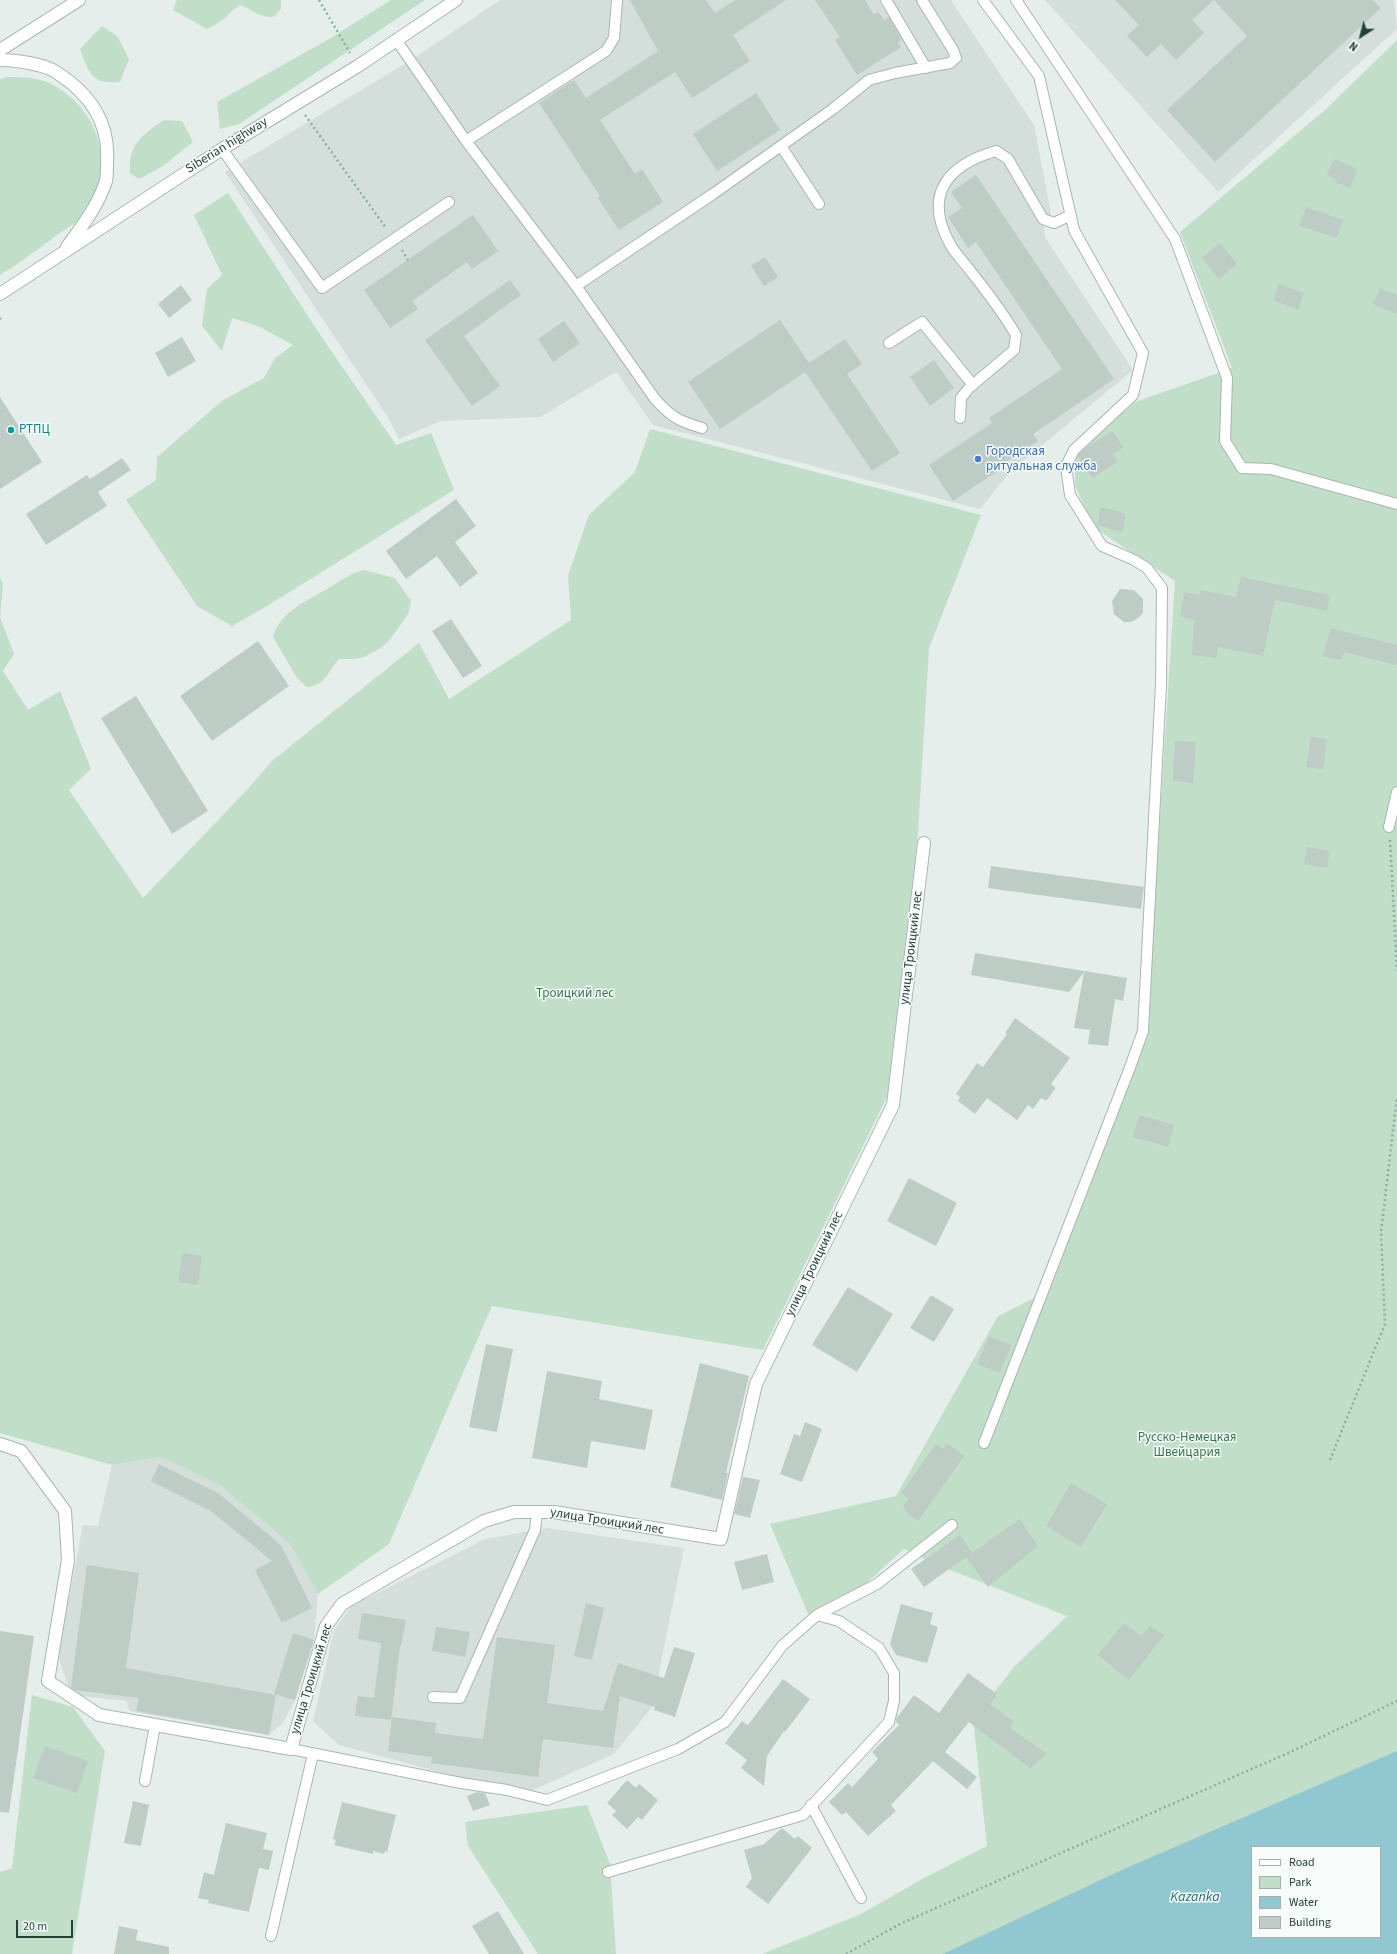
<!DOCTYPE html>
<html>
<head>
<meta charset="utf-8">
<style>
	body { margin:0 }
	#map { position:relative; width:1397px; height:1954px; overflow:hidden; background:#e6eeeb; font-family:"Source Sans 3",sans-serif }
	canvas { display:block }
	.legend { position:absolute; left:1251px; top:1846px; width:130px; height:92px; box-sizing:border-box; background:#f7fbf9; border:1px solid #a3b0ac; margin:0; padding:5px 7px; list-style:none; font-size:12px; color:#254039 }
	.legend li { display:flex; align-items:center; gap:8px; height:20px }
	.legend b { width:20px; border:1px solid #a3b0ac }
	.north { position:absolute; left:1341px; top:16px; width:40px; height:40px; -webkit-text-stroke:3px #f7fbf9; paint-order:stroke; rotate:216deg; font-size:11px; font-weight:700; line-height:16px; text-align:center; color:#254039 }
	.north::after { content:''; display:block; margin:auto; width:14px; height:18px; background:#254039; clip-path:polygon(50% 0,100% 100%,50% 72%,0 100%) }
	.scale { position:absolute; left:16px; top:1920px; width:57px; height:18px; box-sizing:border-box; border:2px solid #254039; border-top:0; padding-left:5px; font-size:12px; line-height:14px; white-space:nowrap; color:#254039; -webkit-text-stroke:3px #f7fbf9; paint-order:stroke }
</style>
</head>
<body>
<div id="map">
<canvas width="1397" height="1954"></canvas>
<ul class="legend">
<li><b style="height:5px;background:#fff"></b>Road</li>
<li><b style="height:11px;background:#c0dec8"></b>Park</li>
<li><b style="height:11px;background:#91c7d0"></b>Water</li>
<li><b style="height:11px;background:#beccc6"></b>Building</li>
</ul>
<div class="north">N</div>
<div class="scale">20 m</div>
</div>
<script>
const ctx = document.querySelector('canvas').getContext('2d');
ctx.lineJoin = 'round';
function paint(path, color) { ctx.fillStyle = color; ctx.fill(path, 'evenodd'); }
function trace(path, color, width, dash) { ctx.strokeStyle = color; ctx.lineWidth = width; ctx.lineCap = dash ? 'butt' : 'round'; ctx.setLineDash(dash || []); ctx.stroke(path); }
function label(font, color, halo, rows, align = 'center') {
  ctx.font = font + ' "Source Sans 3",sans-serif'; ctx.lineWidth = 3; ctx.setLineDash([]); ctx.textBaseline = 'middle'; ctx.strokeStyle = halo; ctx.fillStyle = color; for (const [text, x, y, turn = 0] of rows) {
    ctx.save(); ctx.translate(x, y); ctx.rotate((+turn || 0) * Math.PI / 180); ctx.textAlign = isNaN(turn) ? turn : align; if (halo) ctx.strokeText(text, 0, 0); ctx.fillText(text, 0, 0); ctx.restore();
  }
}
paint(new Path2D(`
	M500,0h451l83,125 17,89 -8,5 2,18 88,133 -122,101 -31,38 -327,-84 -37,-53 -76,45 -99,4 -42,18 -10,-20 -164,-247 186,-112z
	M1045,0h349l3,29 -179,163z
	M161,1457l59,28 69,58 29,51 -4,46 -19,60 -13,24 -13,11 -140,-24 -2,-10 -56,-6 -13,-40 25,-130 15,1 14,-61z
	M547,1528l137,20 -32,159 -38,47 -81,36 -57,-8 -137,-37 -26,-24 21,-91 17,-24 134,-67z`), '#d4deda');
paint(new Path2D(`
	M177,0h104v9l-8,8c-15,0 -20,-7 -33,-12 -12,8 -19,19 -33,24l-34,-19z
	M391,0h34l-186,124 -19,5 -3,-27 112,-63z
	M102,26l15,10 12,23 -9,23c-29,3 -31,-10 -40,-33z
	M1397,40v1914h-635l99,-40 63,-36 63,-32 -14,-127 41,-52 53,-51 -132,-52 -31,-15 -42,38 -54,27 -38,-90 126,-28 102,-180 46,-23 102,-256 29,-456 -82,-54 -18,-42 1,-32 59,-51 97,-34 -52,-136 145,-122zM1252,1847h128v90h-128z
	M8,77c16,0 31,0 45,8 43,23 63,76 37,119 -3,4 -5,9 -8,13 -7,7 -17,12 -25,18 -19,14 -37,28 -57,40v-196z
	M164,120l18,1 11,21 -30,24 -24,13 -9,-6c-2,-29 12,-38 34,-53z
	M228,193l93,143 75,109 35,-12 23,57 -187,116 -35,20 -35,-20 -71,-106 30,-20 1,-23 66,-57 41,-22 11,-20 18,-13 -35,-19 -26,-8 -10,33 -20,-25 5,-37 15,-14 -28,-60z
	M650,429l331,86 -52,133 -11,185 -31,264 -124,253 -271,-44 -103,238 -71,50 -29,-51 -69,-58 -59,-28 -49,8 -112,-32v-855l3,6 -3,33 14,37 -11,17 25,39 32,-19 31,78 -22,21 74,108 103,-107 26,-30 147,-118 30,56 122,-79 -3,-45 21,-60 46,-43z
	M364,570l31,8 16,23 -3,13 -19,27 -8,7 -17,9 -10,2h-15c-10,12 -15,27 -32,28l-10,-9 -24,-41c7,-26 36,-37 57,-50 12,-7 21,-14 34,-17z
	M32,1695l41,12 32,44 -33,203h-72v-82l12,-4z
	M587,1805l23,59 6,90h-78l-70,-108 -3,-24z`), '#c0dec8');
paint(new Path2D(`
	M1397,1751v203h-454l181,-85zM1252,1847h128v90h-128z`), '#91c7d0');
paint(new Path2D(`
	M630,0h76l9,13 20,-13h51l-53,35 17,26 -58,37 -17,-26 -75,48 35,54 7,-5 21,33 -44,28 -21,-32 2,-2 -61,-93 35,-23 12,18 72,-47z
	M815,0h50l9,15 4,-3 6,8 5,-3 13,23 -4,3 3,4 -44,28 -22,-35 5,-3z
	M1115,0h258l8,8 -166,154 -48,-52 80,-74 -33,-36 -22,20 12,13 -28,27 -15,-16 -14,13 -20,-21 12,-11z
	M756,93l24,37 -63,41 -24,-37z
	M1334,159l23,10 -7,19 -15,-6 1,-3 -9,-4z
	M976,175l138,204 -81,55 5,7 -32,21 2,2 -55,37 -24,-36 63,-42 -3,-5 73,-49 -86,-127 -8,6 -20,-31 14,-9 -11,-16z
	M1306,207l37,13 -6,18 -38,-12z
	M473,215l25,36 -26,18 -5,-7 -55,39 6,8 -28,19 -26,-38z
	M1220,243l17,21 -18,15 -17,-21z
	M765,257l13,20 -14,9 -13,-20z
	M510,280l11,15 -57,41 36,50 -28,20 -47,-66z
	M1279,284l25,9 -6,17 -25,-10z
	M181,285l11,15 -23,18 -11,-14z
	M1380,288l17,7v19l-24,-10z
	M780,320l29,43 36,-24 17,25 -15,10 53,79 -28,18 -67,-99 -85,57 -32,-47z
	M564,321l16,22 -27,19 -15,-23z
	M182,337l14,24 -28,16 -13,-24z
	M934,360l20,28 -24,18 -20,-29z
	M0,397l42,65 -42,27z
	M1113,431l10,17 -10,6 5,8 -26,16 -14,-22 6,-7z
	M122,458l9,12 -33,22 9,14 -61,39 -20,-31 61,-39 3,4z
	M456,499l20,27 -21,16 23,31 -18,14 -23,-31 -31,23 -20,-28z
	M1101,507l25,7 -4,18 -25,-7z
	M1241,577l89,18 -3,16 -52,-11 -12,56 -45,-9 -2,11 -24,-3 2,-35 -14,-4 4,-24 15,3 2,-5 35,7z
	M1120,589l14,1 9,9v14l-6,6 -6,3h-7l-10,-8 -2,-13z
	M451,619l31,47 -19,12 -31,-47z
	M1331,628l66,17v20l-53,-13 -3,8 -18,-4z
	M258,641l31,45 -77,55 -32,-45z
	M136,696l72,115 -36,23 -71,-116z
	M1311,737l16,2 -4,30 -17,-2z
	M1175,741l21,1 -3,41 -20,-2z
	M1307,847l23,4 -3,17 -23,-4z
	M991,866l153,21 -3,22 -153,-21z
	M975,953l152,25 -4,23 -8,-2 -7,47 -20,-2 2,-14 -16,-2 10,-56 -15,20 -98,-17z
	M1015,1018l55,40 -19,26 5,4 -10,13 -5,-3 -8,11 -5,-4 -11,15 -30,-22 -12,16 -17,-13 2,-4 -4,-3 21,-31 6,4 24,-33 -2,-1z
	M1139,1115l35,10 -6,22 -35,-10z
	M909,1178l48,25 -21,43 -49,-25z
	M183,1253l19,3 -4,29 -20,-3z
	M848,1287l45,27 -36,58 -45,-27z
	M931,1295l23,14 -20,33 -24,-14z
	M989,1336l22,9 -11,28 -23,-9z
	M486,1344l27,5 -16,83 -28,-5z
	M700,1363l49,13 -23,97h2l-6,27 -52,-13z
	M547,1371l55,10 -3,18 54,11 -8,40 -54,-9 -4,27 -55,-10z
	M805,1422l17,7 -20,53 -22,-8 14,-40 6,2z
	M947,1443l17,13 -46,65 -10,-7 -5,-8 6,-8 -8,-5 35,-49 7,5z
	M159,1464l59,29 63,52 31,63 -30,15 -27,-53 17,-9 -61,-50 -60,-30z
	M743,1477l17,3 -10,38 -16,-4z
	M1071,1483l36,21 -26,43 -35,-21z
	M1020,1519l18,27 -50,41 -22,-30 -42,30 -13,-18 49,-34 12,18z
	M767,1554l7,28 -32,8 -8,-28z
	M87,1565l52,8 -13,95 150,27 -7,40 -133,-24 3,-13 -65,-8 -3,-3z
	M586,1603l18,5 -12,52 -18,-4z
	M901,1604l32,9 -3,11 8,3 -11,36 -31,-8 -6,-11z
	M362,1613l44,7 -5,26h-1l-9,74 -36,-4 3,-20 16,2 7,-55 -23,-4z
	M1124,1623l17,13 9,-10 14,9 -35,45 -31,-25z
	M436,1627l34,5 -5,25 -33,-6z
	M0,1631l34,5 -25,177 -9,-1z
	M293,1633l21,7 -19,60 -21,-6z
	M497,1637l58,8 -8,58 56,8 15,-48 46,15 10,-31 21,6 -20,64 -21,-7 1,-3 -35,-11 -7,52 -70,-9 -5,38 -107,-14 1,-6 -44,-6 4,-34 44,6 -1,10 48,6z
	M968,1673l29,21 -7,10 24,18 -4,6 37,26 -17,14 -61,-46 -24,30 32,25 -10,12 -34,-28 -42,44 5,6 -28,25 -22,-24 -4,3 -13,-13 19,-19 4,4 26,-28 -6,-7 27,-27 -3,-3v-3l18,-24 25,18z
	M783,1679l27,20 -25,33 -1,-1 -17,25 -3,30 -23,-18 6,-8 -22,-17 17,-22 6,4z
	M45,1746l43,15 -11,32 -44,-15z
	M627,1780l9,8 3,-4 19,16 -16,20 -4,-3 -11,12 -15,-14 4,-4 -9,-8z
	M477,1792l8,1 5,12 -17,6 -6,-15z
	M133,1801l16,4 -8,41 -17,-3z
	M342,1802l54,13 -9,37 -2,-1 -1,3 -11,-3v3l-39,-9 2,-5 -3,-1z
	M226,1823l41,10 -4,16 10,2 -4,19 -10,-2 -10,44 -41,-9 1,-3 -11,-2 6,-26 10,3z
	M782,1828l13,11 3,-3 14,12 -44,56 -22,-17 6,-9 -8,-28 20,-6z
	M498,1911l26,43h-35l-17,-28z
	M119,1926l19,4 -2,10 33,7v7h-55z`), '#beccc6');
const service = new Path2D(`
	M886,0l40,68
	M983,0l56,76 35,154 69,123 -10,42 -59,55 -8,16 4,29 32,51 32,14 13,8 15,20 -1,96 -18,347 -14,39 -145,373
	M1016,0l159,239 52,139 -2,63 17,27 29,1 126,35
	M397,41l69,100 110,145 79,113c17,19 24,22 47,29
	M466,141l140,-90 8,-13 3,-38
	M781,146l38,58
	M222,149l100,139 127,-86
	M576,286l137,-92 120,-85 36,-29 26,-7 55,-10 6,-5 -3,-8 -31,-50
	M889,343l33,-21 51,63
	M960,418l1,-20 8,-10 45,-38 2,-15c-13,-22 -28,-42 -44,-62 -7,-10 -17,-19 -22,-29 -27,-49 -3,-79 46,-93l12,8 35,60 11,4 17,-8
	M1389,827l8,-35
	M817,1615l60,-31 75,-59
	M433,1697l27,1 75,-168 2,-18
	M291,1749l170,34 46,7 40,10 131,-51 47,-27 57,-76 35,-31 22,6 40,27 15,25v28l-5,21 -86,93 -195,57
	M145,1781l10,-56
	M811,1805l50,93
	M271,1936l42,-182`);
const minor = new Path2D(`
	M0,50l79,-50
	M0,60c15,0 44,4 56,12 34,22 54,50 51,91 0,6 0,13 -1,18 -8,25 -24,45 -39,66
	M0,294l222,-145 136,-83 98,-66
	M0,1444l21,7 44,60 3,49 -20,121 51,34 192,34 35,-123 16,-22 142,-83 30,-9h40l167,27 35,-155 137,-279 31,-262`);
trace(service, '#a8b6b2', 12);
trace(minor, '#a8b6b2', 14);
trace(new Path2D(`
	M319,0l31,53
	M305,115l81,113
	M402,250l6,10
	M0,319l1,-1
	M1390,840l7,131
	M1330,1460l55,-136 -4,-92 16,-135
	M846,1954l56,-31 386,-170 109,-52`), '#88b1a4', 2.5, [2, 3]);
trace(service, '#fff', 10);
trace(minor, '#fff', 12);
for (const [x, y, r, color] of [
	[11,430,4,"#0f9aa8"],
	[978,459,4,"#3f7fe0"]
]) { const dot = new Path2D(); dot.arc(x, y, r, 0, 2 * Math.PI); ctx.fillStyle = color; ctx.fill(dot); trace(dot, '#f7fbf9', 1.5); }
label('13px', '#254039', '#f7fbf9', [
	["Siberian highway",227,146,-32],
	["улица Троицкий лес",912,948,-83],
	["улица Троицкий лес",815,1264,-64],
	["улица Троицкий лес",607,1522,9],
	["улица Троицкий лес",312,1679,-73]
]);
label('13px', '#0d838f', '#f7fbf9', [
	["РТПЦ",19,430]
], 'left');
label('13px', '#366cbe', '#f7fbf9', [
	["Городская",986,452],
	["ритуальная служба",986,467]
], 'left');
label('13px', '#30764b', '#f7fbf9', [
	["Троицкий лес",575,994],
	["Русско-Немецкая",1187,1438],
	["Швейцария",1187,1453]
]);
label('italic 14px', '#216c7b', '#f7fbf9', [
	["Kazanka",1195,1898]
]);
</script>
</body>
</html>
